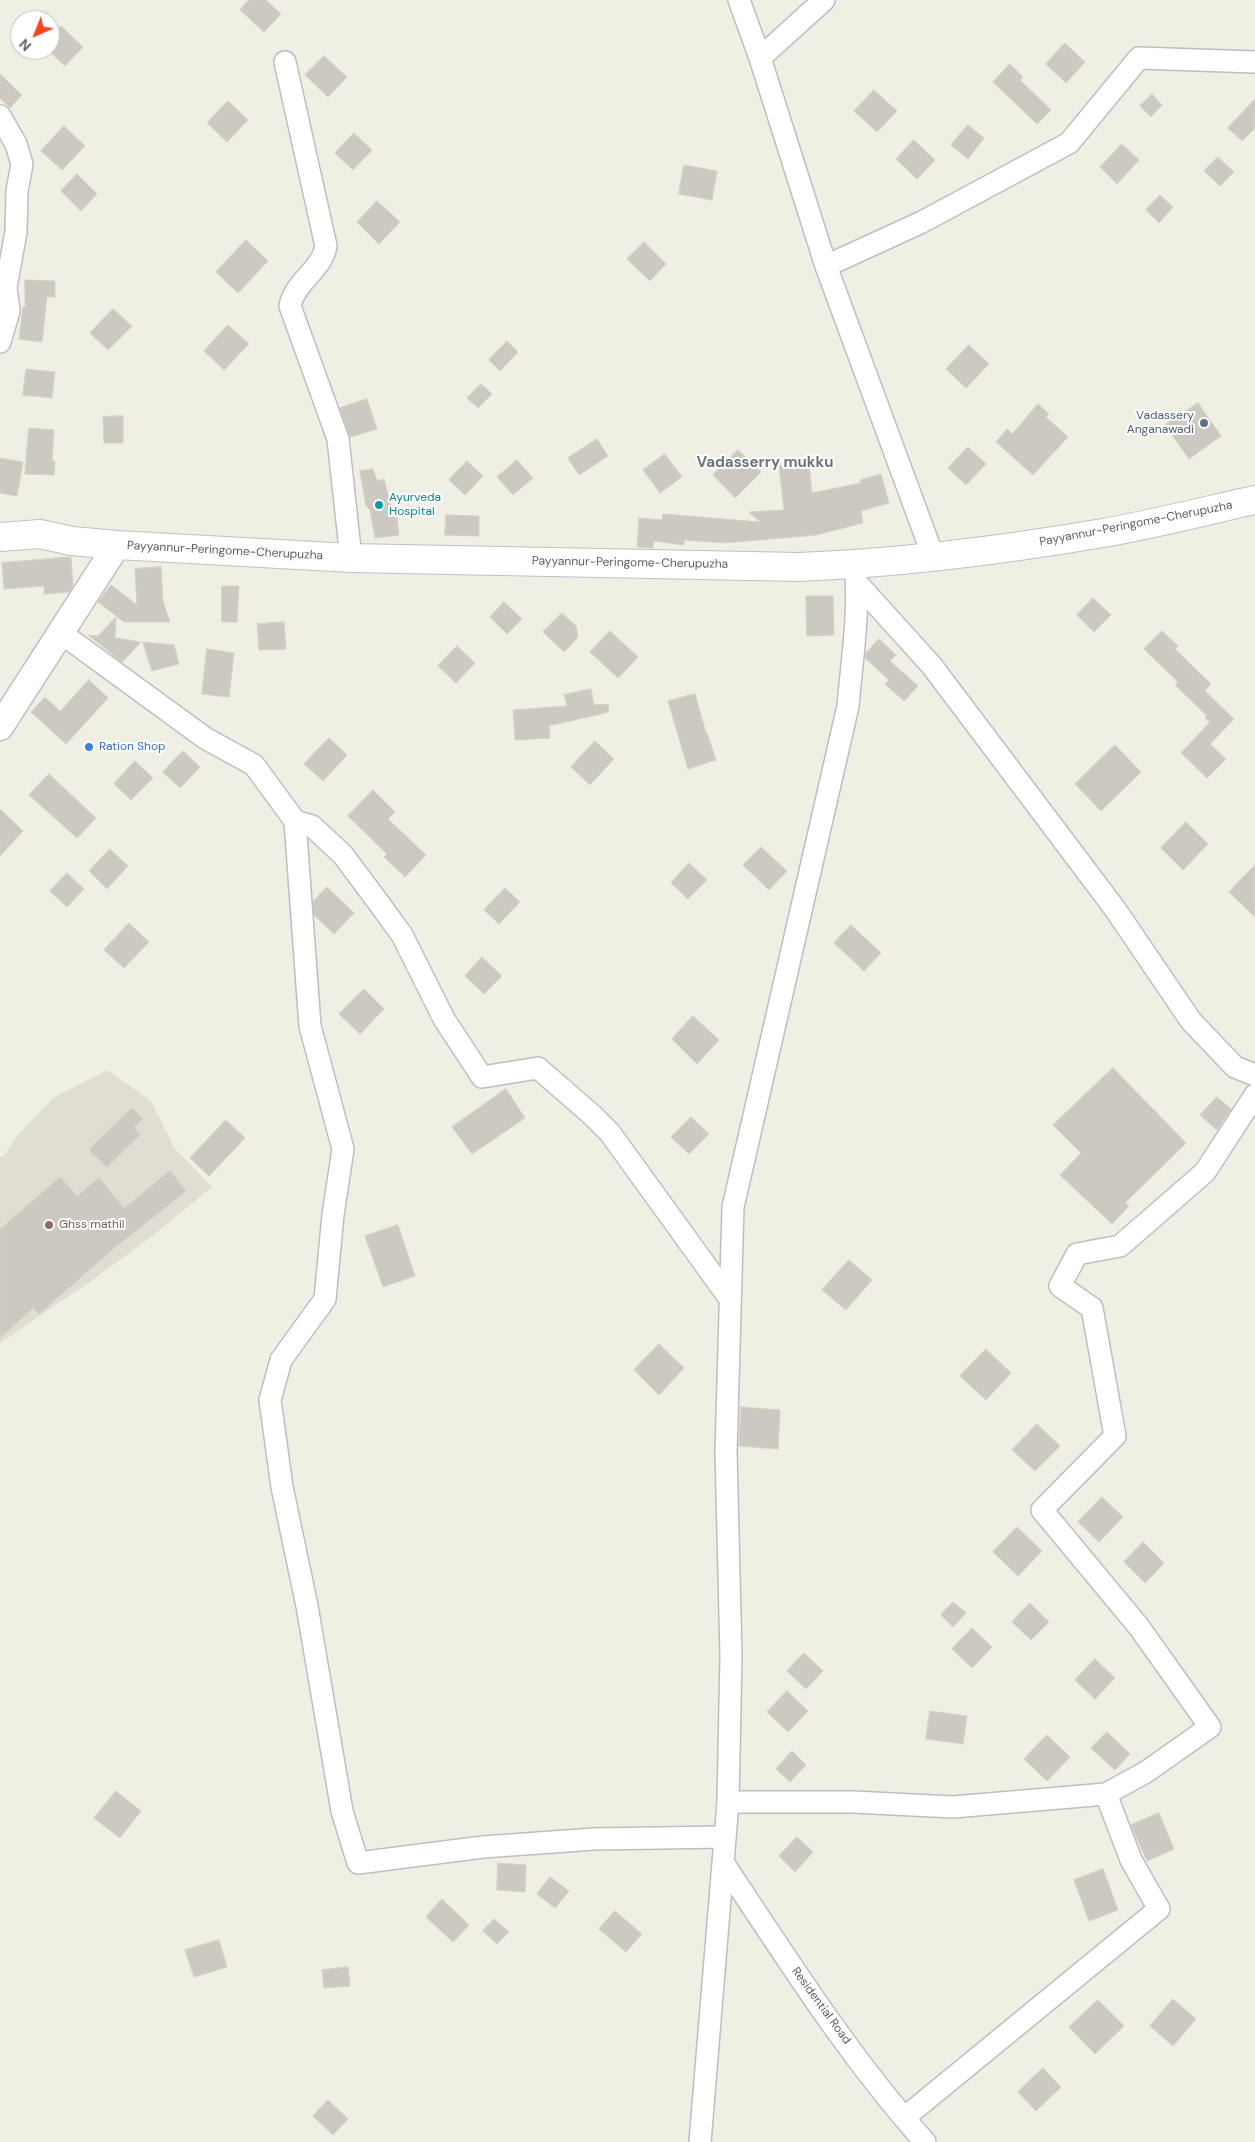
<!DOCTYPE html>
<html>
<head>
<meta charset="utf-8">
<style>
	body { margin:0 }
	#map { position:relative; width:1255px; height:2142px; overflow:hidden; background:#f0efe4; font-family:"DM Sans",sans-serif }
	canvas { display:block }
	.north { position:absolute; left:10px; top:10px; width:50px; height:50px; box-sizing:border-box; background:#fff; border:1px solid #bebfc2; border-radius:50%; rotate:224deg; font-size:14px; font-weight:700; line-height:20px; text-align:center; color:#5c6067 }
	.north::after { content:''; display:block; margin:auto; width:18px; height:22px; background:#fb431f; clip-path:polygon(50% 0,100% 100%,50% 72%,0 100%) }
</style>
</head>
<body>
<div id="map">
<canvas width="1255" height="2142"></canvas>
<div class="north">N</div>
</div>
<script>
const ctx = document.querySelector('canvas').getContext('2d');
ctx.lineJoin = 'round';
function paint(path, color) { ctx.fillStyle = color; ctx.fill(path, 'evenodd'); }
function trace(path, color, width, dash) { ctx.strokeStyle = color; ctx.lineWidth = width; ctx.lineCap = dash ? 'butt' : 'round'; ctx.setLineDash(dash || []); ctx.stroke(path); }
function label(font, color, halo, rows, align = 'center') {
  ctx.font = font + ' "DM Sans",sans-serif'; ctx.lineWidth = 4; ctx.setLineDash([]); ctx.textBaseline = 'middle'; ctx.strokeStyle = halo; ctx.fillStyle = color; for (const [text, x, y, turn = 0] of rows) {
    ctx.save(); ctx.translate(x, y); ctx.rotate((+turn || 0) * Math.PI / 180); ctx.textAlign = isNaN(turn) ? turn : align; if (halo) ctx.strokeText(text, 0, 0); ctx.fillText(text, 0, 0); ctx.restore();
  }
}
paint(new Path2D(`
	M107,1070l44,31 24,48 37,38 -61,50 -60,44 -91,62v-188l2,3 14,-21 37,-39z`), '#e0ded3');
const building = new Path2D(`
	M249,0h17l15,14 -17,18 -24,-22z
	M61,26l22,21 -18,19 -15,-14v-14z
	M1065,43l20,19 -19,21 -20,-19z
	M324,56l23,21 -19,20 -23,-22z
	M1010,64l13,13 -3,3 31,30 -14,14 -44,-42z
	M0,74l22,21 -12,13 -10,-10z
	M874,90l23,21 -20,21 -23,-21z
	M1152,94l10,11 -11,12 -11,-11z
	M1255,99v29l-13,13 -14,-13z
	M228,101l20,19 -21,22 -20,-19z
	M968,125l16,13 -16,21 -17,-14z
	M64,126l21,20 -23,24 -21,-19z
	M354,133l18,17 -19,20 -18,-17z
	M914,140l21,20 -18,19 -21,-20z
	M1122,144l17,16 -22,24 -17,-17z
	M1218,157l16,15 -14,14 -16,-15z
	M684,165l33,6 -5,29 -33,-6z
	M77,174l20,20 -16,17 -20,-20z
	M1160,195l13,12 -14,16 -13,-13z
	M377,201l23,21 -21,22 -22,-22z
	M246,240l22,21 -30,32 -22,-21z
	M644,242l22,22 -16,17 -23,-22z
	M25,280l30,1v16h-8l-5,45 -23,-3 4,-33 2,1z
	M113,309l19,17 -24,24 -18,-17z
	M228,325l21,19 -25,26 -20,-19z
	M507,341l11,11 -18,19 -11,-11z
	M969,345l20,19 -23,24 -20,-19z
	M26,369l29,3 -3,26 -29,-3z
	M481,384l11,10 -14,14 -11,-10z
	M367,399l10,30 -27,8 -10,-29z
	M1198,403l23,33 -32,23 -24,-34z
	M1038,404l11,10 -3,3 22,20 -35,38 -37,-33 11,-13 5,5z
	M123,416v27h-19l-1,-26z
	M29,428l25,2 -2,31h3l-1,14 -29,-1z
	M597,439l11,17 -29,19 -11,-17z
	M968,447l18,17 -20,21 -18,-17z
	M738,450l23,22 -26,26 -22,-23z
	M665,454l17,23 -22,16 -17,-23z
	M0,458l23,4 -6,34 -17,-3z
	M517,460l16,18 -20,17 -16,-18z
	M467,461l16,15 -18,19 -16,-15z
	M809,464l3,29 49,-10 -1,-3 21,-6 8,29 -28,8 2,12 -47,12 -92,8 -40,-3v5l-30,-4 -1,7 -16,-1 2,-29 23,2 1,-6 97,8 -11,-10 35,-2 -5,-44z
	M373,469l4,12 7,-2 6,24 7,14 2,18 -24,3 -5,-28 -4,-4 -6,-35z
	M446,515l33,1v20l-34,-1z
	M71,557l2,28 -4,7 -25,2v-8l-40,3 -2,-26z
	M161,567l2,34 7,21h-46l-26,-20 13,-17 26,20 -2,-36z
	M222,586h17l-2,36h-15z
	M806,596h27l1,39 -27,1z
	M1093,598l18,17 -17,17 -17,-17z
	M504,602l18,17 -15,15 -17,-17z
	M562,613l14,13 2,11 -14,15 -21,-20z
	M116,617l-1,21 26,4 -19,20 -34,-27 10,1z
	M284,622l2,27 -27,1 -2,-26z
	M610,631l28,26 -20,21 -28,-26z
	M1162,631l16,15 -3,3 36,35 -6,7 29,28 -24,25 16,15 -19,19 -26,-25 29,-31 -5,-4 2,-2 -32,-31 3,-3 -34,-33z
	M879,639l17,16 -6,6 28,25 -14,15 -19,-17 4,-4 -24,-22 1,-5z
	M143,642l31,3 5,19 -27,7z
	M457,646l18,17 -19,20 -18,-17z
	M207,649l27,4 -5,44 -27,-3z
	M89,680l19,18 -42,46 -35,-32 14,-15 15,14z
	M591,689l3,16 14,-1 1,8 -60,14 1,12 -35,2 -2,-30 54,-4 -3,-11z
	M695,694l11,39h1l9,27 -28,9 -20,-68z
	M329,738l18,17 -24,26 -19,-17z
	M595,741l19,18 -24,26 -19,-18z
	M1115,745l26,27 -40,39 -26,-27z
	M183,751l17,16 -20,21 -17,-16z
	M135,761l18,17 -22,22 -17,-16z
	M49,774l47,44 -19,20 -48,-43z
	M373,790l22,22 -7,7 38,36 -21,22 -21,-20 3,-3 -39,-38z
	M0,809l23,22 -23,25z
	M1186,822l22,22 -25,26 -22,-22z
	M761,847l26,24 -18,19 -26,-25z
	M110,849l18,17 -21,23 -18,-18z
	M689,863l18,17 -19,19 -17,-16z
	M1255,865v52l-26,-25z
	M67,873l17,16 -17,18 -17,-16z
	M327,887l27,26 -20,21 -20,-19 -1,-13z
	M505,888l15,14 -21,22 -15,-14z
	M129,923l20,19 -25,26 -20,-18z
	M851,925l30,28 -17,18 -30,-28z
	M482,957l20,19 -18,18 -19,-18z
	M364,989l20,20 -24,25 -21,-20z
	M693,1016l26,24 -22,24 -25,-25z
	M1113,1068l73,75 -61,60 4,3 -17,18 -52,-49 21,-22 -28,-28z
	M506,1089l19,29 -53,36 -20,-27z
	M1217,1097l14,12 -14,21 -17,-15z
	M132,1108l11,11 -9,8 6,8 -33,32 -18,-17z
	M691,1117l18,17 -20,20 -18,-17z
	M226,1120l19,18 -36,38 -19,-18z
	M170,1171l16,20 -73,58 -74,65 -6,-6 -33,30v-109l60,-52 17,19 22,-18 25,30z
	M398,1225l17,51 -32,11 -18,-51z
	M849,1260l23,20 -26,30 -24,-20z
	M659,1344l25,24 -25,27 -25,-25z
	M986,1349l25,24 -25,27 -26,-24z
	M741,1407l39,3 -2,39 -39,-3z
	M1037,1424l23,22 -25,25 -23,-21z
	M1102,1497l21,20 -24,25 -21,-20z
	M1017,1527l25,24 -24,25 -25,-24z
	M1143,1542l21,21 -19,20 -21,-21z
	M953,1602l13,11 -13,14 -12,-12z
	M1030,1603l19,19 -18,18 -19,-18z
	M972,1628l20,19 -20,21 -20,-19z
	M804,1653l19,18 -17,18 -19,-18z
	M1095,1659l20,19 -20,21 -20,-19z
	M787,1691l21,20 -20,21 -21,-20z
	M930,1711l37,5 -4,28 -37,-5z
	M1107,1732l23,22 -15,16 -24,-22z
	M1047,1735l23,22 -23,24 -23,-22z
	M792,1751l14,14 -16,17 -14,-13z
	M116,1791l25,20 -21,27 -26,-20z
	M1159,1813l15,36 -27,12 -16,-36z
	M797,1837l16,15 -18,20 -16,-16z
	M498,1863l28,2 -1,27 -28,-2z
	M1103,1869l15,41 -29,11 -15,-41z
	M550,1877l19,14 -14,17 -18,-14z
	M442,1899l27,26 -16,17 -27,-25z
	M615,1911l27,23 -16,18 -27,-23z
	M494,1919l15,13 -12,12 -14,-13z
	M219,1940l8,27 -33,10 -9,-27z
	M348,1967l2,19 -26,2 -2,-18z
	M1173,1999l23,20 -23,27 -23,-20z
	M1098,2000l26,26 -29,28 -26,-27z
	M1043,2068l18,19 -25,24 -18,-19z
	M328,2100l20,19 -15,16 -20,-19z`);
paint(building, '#cbc9c1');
trace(building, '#d6d1c2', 1);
const minor = new Path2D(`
	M739,0l21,58
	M824,0l-64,58 66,208 107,290
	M285,62l41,184c-4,24 -31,35 -36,60l48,133 13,119
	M0,116l16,28 6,20 -5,27 -1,41 -10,55 3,24 -9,31
	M826,266l96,-44 147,-79 70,-85 116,4
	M857,583l75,83 183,243 76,112 44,46 20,8
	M61,633l144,105 49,27 41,56 15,205 33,123 -10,66 -8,84 -44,61 -11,40 12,87 25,119 35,205 16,52 125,-16 111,-8 131,-2
	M295,821l17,5 31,29 35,47 24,33 42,84 38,58 56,-9 53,46 19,19 120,166
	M728,1802h125l100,5 153,-13 40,-22 64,-45 -71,-100 -97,-117 73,-74 -23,-128 -32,-22 17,-32 43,-8 85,-74 50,-77
	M724,1864c63,95 125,193 201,278
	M904,2118l255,-209 -28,-49 -25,-66
	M700,2142l28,-340 3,-146 -5,-204 7,-245 115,-501c4,-47 12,-95 7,-141`);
const tertiary = new Path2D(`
	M0,727l117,-182`);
const secondary = new Path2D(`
	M0,537l40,-3 32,7 45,4 234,13 448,9c101,-4 204,-17 304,-34 51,-9 102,-22 152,-33`);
trace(minor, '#bcbec5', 24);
trace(tertiary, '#bcbec5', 29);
trace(secondary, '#bdc0c7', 30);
trace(minor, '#fff', 21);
trace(tertiary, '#fff', 26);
trace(secondary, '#fff', 28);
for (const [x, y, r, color] of [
	[1204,423,5,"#5c6f8a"],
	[379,505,5,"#0f9aa8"],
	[89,747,5,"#3f7fe0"],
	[49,1225,5,"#8d6e63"]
]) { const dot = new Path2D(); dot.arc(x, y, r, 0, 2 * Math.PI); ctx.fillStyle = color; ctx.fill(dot); trace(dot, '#fff', 2); }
label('12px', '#4e5e75', '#fff', [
	["Vadassery",1194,416],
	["Anganawadi",1194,430]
], 'right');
label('12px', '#0d838f', '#fff', [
	["Ayurveda",389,498],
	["Hospital",389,512]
], 'left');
label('12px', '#5c6067', '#fff', [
	["Payyannur-Peringome-Cherupuzha",1136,524,-11],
	["Payyannur-Peringome-Cherupuzha",225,551,3],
	["Payyannur-Peringome-Cherupuzha",630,563,1],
	["Residential Road",821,2006,54]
]);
label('12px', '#366cbe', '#fff', [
	["Ration Shop",99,747]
], 'left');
label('12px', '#785e54', '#fff', [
	["Ghss mathil",59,1225]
], 'left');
label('bold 15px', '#6d7279', '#fff', [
	["Vadasserry mukku",765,463]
]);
</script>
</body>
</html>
